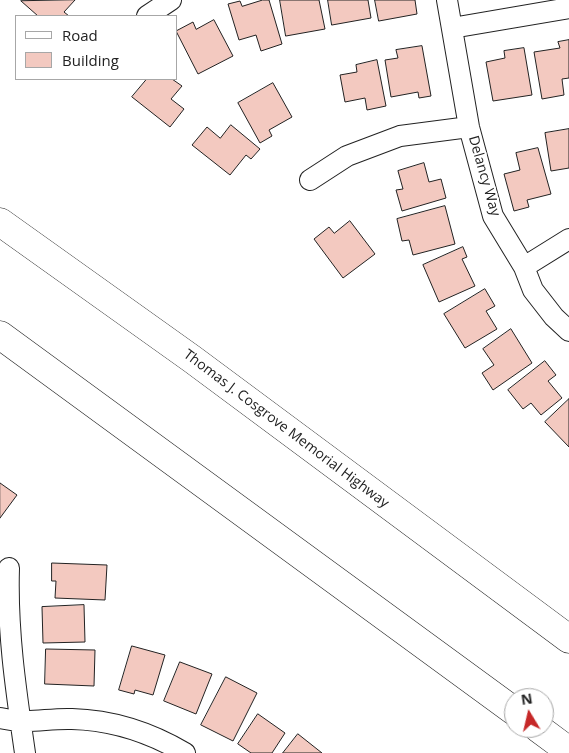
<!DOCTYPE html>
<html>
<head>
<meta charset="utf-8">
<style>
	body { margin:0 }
	#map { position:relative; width:569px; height:753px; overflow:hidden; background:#fff; font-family:"Open Sans",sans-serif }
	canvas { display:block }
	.legend { position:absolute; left:15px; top:15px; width:162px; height:65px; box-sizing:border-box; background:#fff; border:1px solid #a7a7a7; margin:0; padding:6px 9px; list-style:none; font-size:15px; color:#222 }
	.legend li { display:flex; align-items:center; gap:10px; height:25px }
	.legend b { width:25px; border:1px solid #a7a7a7 }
	.north { position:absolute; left:504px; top:688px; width:50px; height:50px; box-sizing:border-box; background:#fff; border:1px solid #a7a7a7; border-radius:50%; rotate:351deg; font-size:14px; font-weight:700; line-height:20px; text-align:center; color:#222 }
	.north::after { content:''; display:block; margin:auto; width:18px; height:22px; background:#c62828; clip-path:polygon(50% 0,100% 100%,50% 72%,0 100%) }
</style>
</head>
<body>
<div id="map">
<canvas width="569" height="753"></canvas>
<ul class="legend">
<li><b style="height:6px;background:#fff"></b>Road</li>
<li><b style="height:14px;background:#f3c9c0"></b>Building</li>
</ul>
<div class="north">N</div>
</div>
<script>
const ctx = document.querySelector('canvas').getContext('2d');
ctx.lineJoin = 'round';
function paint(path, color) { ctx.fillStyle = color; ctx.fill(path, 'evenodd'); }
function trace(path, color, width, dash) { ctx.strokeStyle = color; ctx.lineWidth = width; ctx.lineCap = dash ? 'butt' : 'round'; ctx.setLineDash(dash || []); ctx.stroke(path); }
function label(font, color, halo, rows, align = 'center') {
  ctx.font = font + ' "Open Sans",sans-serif'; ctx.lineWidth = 4; ctx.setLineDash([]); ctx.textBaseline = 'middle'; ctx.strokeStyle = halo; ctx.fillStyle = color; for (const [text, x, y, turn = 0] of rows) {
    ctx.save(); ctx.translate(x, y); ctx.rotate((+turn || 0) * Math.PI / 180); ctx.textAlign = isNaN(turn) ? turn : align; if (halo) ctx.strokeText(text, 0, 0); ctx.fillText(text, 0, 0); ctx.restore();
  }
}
const building = new Path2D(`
	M75,0l-11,12 5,4h-31l-17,-15z
	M263,0h6l13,44 -21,7 -5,-16 -17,5 -11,-36 12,-3 2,5z
	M280,0h39l6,29 -39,7z
	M328,0h40l3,18 -39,7z
	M375,0h40l2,14 -38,7z
	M214,20l19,36 -35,18 -22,-43 17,-9 3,7z
	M569,40v38l-7,1 2,16 -22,4 -8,-47 26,-4 -2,-6z
	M422,46l9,50 -12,2 -1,-6 -27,5 -6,-37 13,-2 -2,-8z
	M524,48l8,47 -39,6 -7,-39 19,-4 -1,-7z
	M377,60l9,46 -19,4 -2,-12 -20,4 -5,-27 17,-3 -1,-7z
	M147,79h25l10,7 -11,13 13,10 -14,18 -38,-30z
	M273,83l19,34 -23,13 3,6 -12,7 -22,-40z
	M231,125l29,24 -9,10 -5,-4 -16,20 -38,-30 15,-18 13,11z
	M569,129v39l-18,3 -6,-38z
	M538,148l13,46 -24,6 2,7 -15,4 -10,-37 16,-4 -4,-17z
	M424,163l5,19 12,-3 5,19 -44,13 -6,-21 7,-1 -5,-18z
	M445,206l10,38 -42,11 -4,-15 -7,1 -5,-22z
	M350,221l25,33 -32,24 -29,-39 15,-12 5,6z
	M463,247l4,10 -5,2 13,27 -36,16 -16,-37z
	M485,289l10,17 -9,5 11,18 -32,19 -21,-34z
	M511,329l21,34 -39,27 -11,-17 12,-8 -11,-16z
	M545,361l11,14 -8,6 14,17 -21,17 -10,-12 -8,6 -15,-19z
	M569,399v48l-24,-25z
	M0,483l17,12 -17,23z
	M52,563l55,2 -2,35 -50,-2 1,-17h-4z
	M84,605l1,37 -42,1 -1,-36z
	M132,646l33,9 -12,40 -18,-5 -1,4 -15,-4z
	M46,649l49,1 -1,36 -49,-2z
	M180,662l32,12 -16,40 -32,-13z
	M226,677l31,16 -24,48 -32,-16z
	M258,714l27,19 -13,20h-21l-13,-9z
	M298,734l24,19h-39z`);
paint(building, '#f3c9c0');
trace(building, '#222', 1);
const minor = new Path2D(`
	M447,0l22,127 24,89 31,51 9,23 21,27 15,14
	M147,16l24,-16
	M452,28l117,-20
	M310,180l37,-24 53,-20 69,-9
	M524,267l45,-28
	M9,568c-2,63 7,123 16,185
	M0,718c29,7 45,0 72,1 40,1 79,14 113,34`);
const highway = new Path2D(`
	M0,222l192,137 377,280
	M0,335l514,376
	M538,728l31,23`);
trace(minor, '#222', 22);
trace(highway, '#222', 29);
trace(minor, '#fff', 20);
trace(highway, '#fff', 28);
label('14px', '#222', '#fff', [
	["Delancy Way",484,176,74],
	["Thomas J. Cosgrove Memorial Highway",286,429,37]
]);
</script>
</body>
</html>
